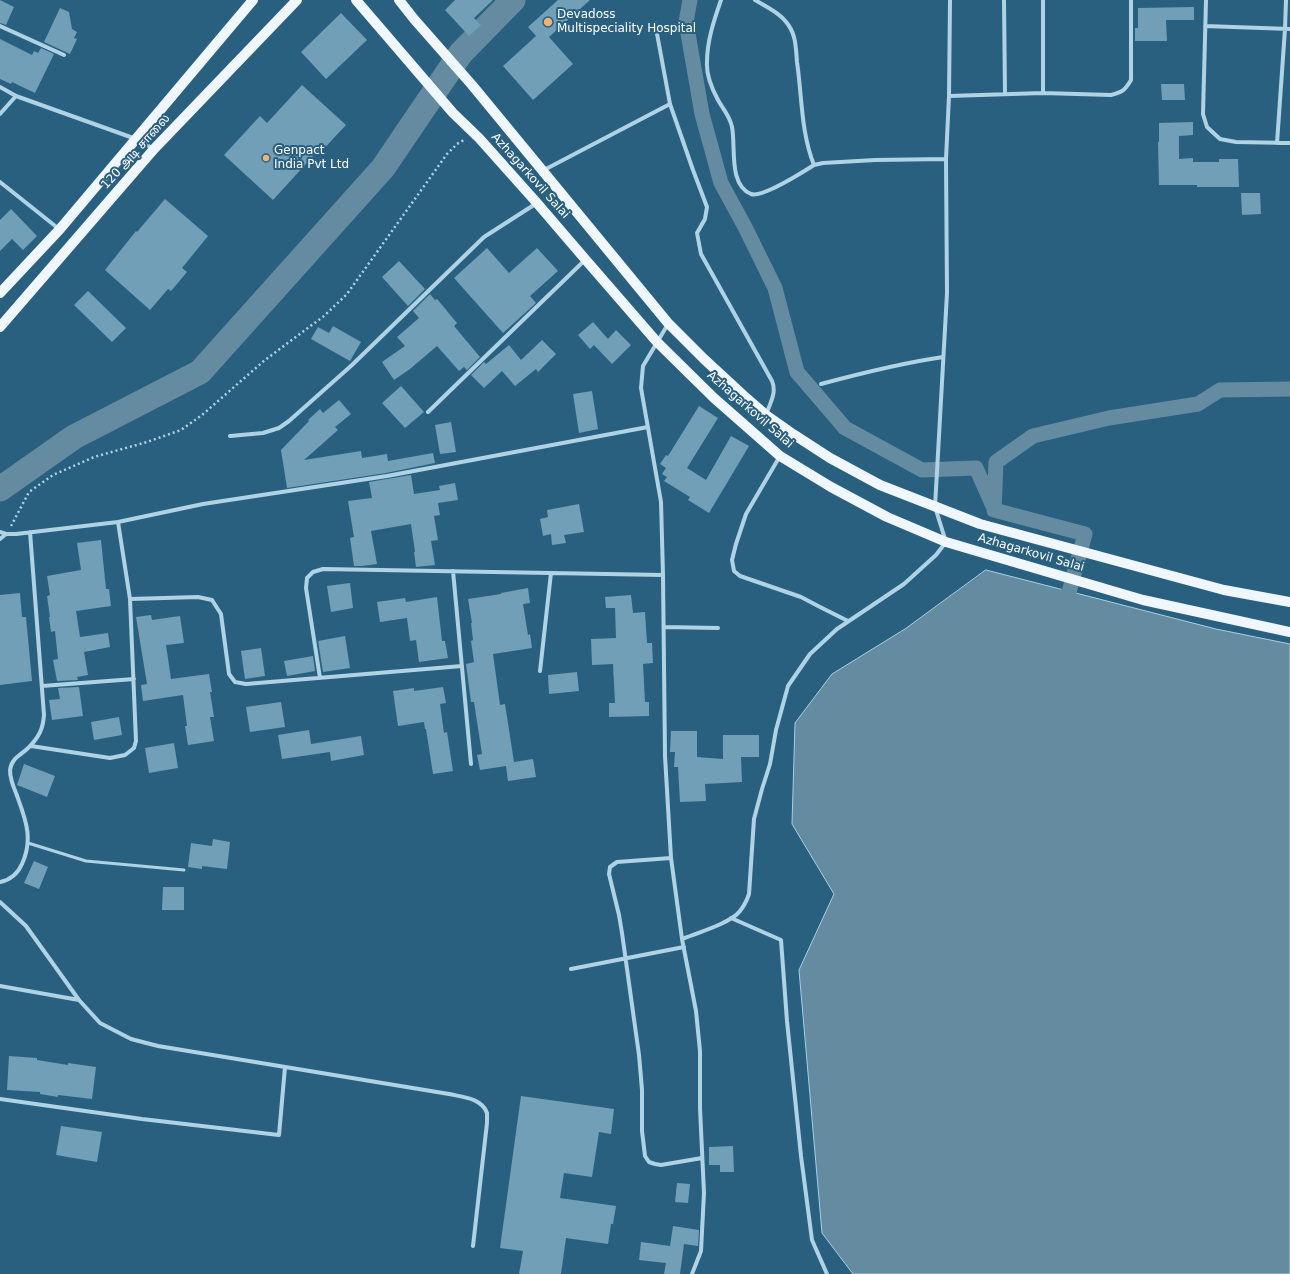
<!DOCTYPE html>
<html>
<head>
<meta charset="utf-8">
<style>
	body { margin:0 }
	canvas { display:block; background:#29607f }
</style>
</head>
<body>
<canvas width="1290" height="1274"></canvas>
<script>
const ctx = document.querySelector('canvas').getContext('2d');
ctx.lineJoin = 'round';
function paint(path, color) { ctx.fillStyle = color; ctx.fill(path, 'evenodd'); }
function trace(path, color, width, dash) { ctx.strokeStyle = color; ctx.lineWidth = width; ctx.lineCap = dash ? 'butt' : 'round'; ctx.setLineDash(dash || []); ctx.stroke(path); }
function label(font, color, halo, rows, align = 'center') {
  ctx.font = font + ' "DejaVu Sans","Noto Sans Tamil",sans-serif'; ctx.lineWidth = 4; ctx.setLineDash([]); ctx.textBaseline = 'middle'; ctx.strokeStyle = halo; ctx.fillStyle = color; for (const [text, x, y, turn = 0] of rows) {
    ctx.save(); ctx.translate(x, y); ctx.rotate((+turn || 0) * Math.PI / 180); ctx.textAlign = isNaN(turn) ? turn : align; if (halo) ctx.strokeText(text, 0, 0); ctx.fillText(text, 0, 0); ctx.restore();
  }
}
const water = new Path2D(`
	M986,570l230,59 74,15v630h-437l-31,-41 -23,-263 35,-76 -42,-70 3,-101 37,-49 73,-45z`);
paint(water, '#658ba0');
trace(water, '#a4d0e5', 1);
trace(new Path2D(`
	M690,0l-4,22 16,92 19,69 24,44 30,61 22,84 48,56 77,42 54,-2 17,38
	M1055,606l14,-14 16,-58 -91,-24 2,-48 37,-26 76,-18 89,-14 22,-14 70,-1`), '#658ba0', 15);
trace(new Path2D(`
	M0,489l74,-52 126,-65 183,-204 78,-115 52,-53`), '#658ba0', 25);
paint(new Path2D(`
	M0,0l14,7 -8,18 -6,-2z
	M455,0h38l-19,18 7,7 -12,11 -24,-26z
	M558,0h32l-41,37 24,27 -40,36 -30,-34 33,-30 -8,-9z
	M1194,7v13h-28l1,21h-32v-13h3v-20z
	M60,8l9,4 3,17 5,3 -3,6 3,1 -7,15 -26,-12z
	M341,13l26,27 -41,39 -25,-27z
	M0,39l32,16 2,-4 4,2 3,-5 13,6 -19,39 -23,-11 -1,2 -11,-5z
	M1161,84h23l1,16h-23z
	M302,85l44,40 -29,31 -2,-2 -42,46 -49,-45 36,-39 7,7z
	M1193,122v13l-14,1v23l14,-1v4h26v-3h19l1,28h-42v-2h-38l-1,-43h1v-19z
	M1241,193h19l1,21 -19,1z
	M165,199l43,37 -26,32 5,4 -16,19 -3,-2 -18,21 -45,-40 31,-39 1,1z
	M11,209l26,27 -14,14 -11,-11 -12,12v-31z
	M487,248l22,25 28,-25 21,23 -28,25 6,7 -33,30 -49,-55z
	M399,261l26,28 -17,17 -26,-29z
	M88,291l38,37 -14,14 -38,-37z
	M430,294l5,6 2,-1 20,24 -3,3 26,31 -13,13 -3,-3 -5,4 -22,-25 -27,23 -16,11 -12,-18 23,-16 -8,-9 22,-19 -6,-7z
	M593,322l15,17 8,-9 15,15 -19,19 -18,-19 -4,4 -12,-14z
	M333,326l28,16 -11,19 -39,-22 7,-12 11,6z
	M542,340l14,14 -18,18 -2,-3 -21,17 -13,-15 -18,17 -13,-13 13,-13 2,2 23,-19 12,15z
	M401,386l23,26 -19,16 -23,-25z
	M592,391l6,38 -19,4 -6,-39z
	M339,400l12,14 -16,13 3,3 -34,30 57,-9 1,7 25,-4 1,7 45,-8 2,10 -49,10 -99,15 -6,-38 28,-29 -1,-1 12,-11 3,4z
	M699,406l19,12 -31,50 19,12 25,-44 18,10 -40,67 -21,-13 2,-3 -26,-16 3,-4 -5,-3 4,-6 -6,-4 6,-9 2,1z
	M451,422l5,30 -16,2 -5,-29z
	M411,475l3,19 26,-4 -1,-4 16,-3 3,17 -20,3 2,12 -6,1 4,24 -7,1 4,24 -19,2 -2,-15h1l-4,-28 -40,7 6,33 -15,2h-8l-4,-28 4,-1 -6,-36 24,-3 -3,-16z
	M579,504l5,28 -20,3 2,8 -14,2 -1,-11 -8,2 -3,-17 8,-2 -1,-7z
	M101,540l5,49h3l2,17 -35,5 4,26 28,-4 2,14 -26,5 4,23 -11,2 1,3 -21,1 -4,-21 5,-1 -3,-28 -4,1 -2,-15h1l-3,-21 3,-1 -3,-19 34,-6 -4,-27z
	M350,583l3,25 -22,4 -4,-26z
	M528,588l2,15 -7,1 5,31 2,-1 2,14 -39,6 7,51 5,-1 9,58 19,-3 3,18 -28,4 -2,-15 -26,4 -3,-15 5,-1 -8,-52h-3l-5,-38 8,-2 -3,-21 2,-1 -2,-17h1l-4,-24 33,-5v-1z
	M20,593l2,24h4l6,64 -32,4v-90z
	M631,595l2,18 12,-1 2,31h5l1,20 -10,1 2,38h4v14l-40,1v-14h6l-2,-39 -21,1 -1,-26 25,-1 -1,-30h-9l-1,-11z
	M437,597l5,44h3l3,17 -29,4 -3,-22 -6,1 -3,-23 -27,4 -3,-20 28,-4 1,4z
	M151,615l1,5 28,-4 4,27 -18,2 5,34 38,-5 3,18h-2l4,25h-4l4,24 -26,4 -3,-19h2l-4,-31 -40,6 -2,-16 6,-1 -11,-67z
	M345,636l5,32 -27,4 -5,-31z
	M261,648l4,28 -20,3 -4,-28z
	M313,656l2,15 -28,5 -3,-15z
	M577,672l2,19 -30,3 -1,-19z
	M79,687l4,29 -31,4 -3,-20 11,-1 -2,-11z
	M443,687l3,16 -6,1 4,29 3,-1 6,39 -20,3 -7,-45h-1l-1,-7 -26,4 -5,-35 21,-3v3z
	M281,702l4,25 -35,5 -4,-25z
	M119,717l3,18 -28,5 -3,-18z
	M309,730l2,14 50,-8 3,19 -33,6 -1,-9 -48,7 -4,-24z
	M671,731h26v26l26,2v-24h36v22h-18l1,25 -37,2 1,17 -26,1 -2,-35h-4l1,-15h-5z
	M174,743l4,25 -29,5 -4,-25z
	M24,764l31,12 -8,21 -30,-12z
	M213,839l17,3 -3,27 -25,-3v3l-14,-2 3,-24 21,3z
	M34,861l14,6 -9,22 -15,-6z
	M163,887h21v23h-22z
	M9,1056l28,2v2l31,5v-2l28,4 -4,32 -34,-4v2l-18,-3v-2l-33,-2z
	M521,1096l93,13 -3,25 -12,-2 -7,45 -28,-4 -4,25 56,8 -3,18h-2l-3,20 -42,-6 -5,36h-42l4,-23 -23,-3z
	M61,1126l41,6 -5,30 -41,-7z
	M733,1146l1,26h-14v-7h-11v-18z
	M677,1183l13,1 -2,19 -13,-1z
	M673,1226l26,4 -1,16 -14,-2 -4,30h-16l2,-11 -27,-3 2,-18 29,4z`), '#709fb7');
trace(new Path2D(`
	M11,526l18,-34 24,-17 41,-18 53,-15 34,-12 21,-15 63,-55 59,-44 23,-22 100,-140 10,-10 7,-4`), '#afd3e5', 2.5, [2, 3]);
trace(new Path2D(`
	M28,843l58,18 98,9`), '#afd3e5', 3);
trace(new Path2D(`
	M721,0c-7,20 -14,41 -14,62 -1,13 5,27 11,38 5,9 12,16 14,27 4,19 -4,58 19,67 11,4 52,-22 63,-29
	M755,0c12,7 27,14 34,26 7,10 7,24 8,36 5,34 4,71 17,103l9,-2 52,-3 71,-1
	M1004,0l1,94
	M1206,0l-3,114 4,13 13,12 16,3 54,1
	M655,23l15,81 23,66 14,37 -2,12 -8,14 4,21 71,127c5,12 -2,22 -6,34
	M0,26l64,29
	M1205,26l85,3
	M0,87l16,9 -16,18
	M1043,93v-93
	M16,96l120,43 18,10
	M949,96l94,-3 68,2c12,-3 14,-5 20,-15v-80
	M1277,143l8,-114 1,-29
	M544,170l126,-66
	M0,182l59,47
	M821,384c41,-11 81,-21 122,-27
	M428,412l157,-152
	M230,436l33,-3 16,-5 10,-7 63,-56 132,-128 53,-34
	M780,456l-34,58 -10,30 -4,16 2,11 6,5 61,21 19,10 28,14
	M118,522l85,-18 184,-28 261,-49
	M0,532l6,2h10l102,-12 12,77 68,-2 14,3 9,14 8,60 6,8 11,2 216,-18
	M0,539l6,-5
	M453,571l18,193
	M663,575l2,181 6,102 11,81 14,72 4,40v57l4,85 -3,58 -9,23
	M664,627l54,1
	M540,671l11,-98
	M320,678l-14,-90 1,-10 6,-6 10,-3 340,6 -2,-73 -20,-114 2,-22 25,-42
	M42,686l92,-7
	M31,746l79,12 15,-3 9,-7 2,-7 -6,-142
	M671,858l-54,4 -7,5 -1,7 10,41 3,18 17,122 3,35v41l3,25 4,6 6,2 6,1 41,-7
	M0,882c10,-2 18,-9 22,-18 12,-26 3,-46 -6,-71 -3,-7 -6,-15 -6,-23 2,-14 14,-16 21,-25 9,-10 12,-17 13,-30l-14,-183
	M0,902l26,24 53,74 21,23 31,16 27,7 291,48c13,3 33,4 38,19 0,3 0,7 0,10l-14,123
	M731,918l50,22 6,81 14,135 11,84 15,34
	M682,939c15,-6 49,-16 58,-28 4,-5 7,-11 9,-17l5,-75 8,-30 8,-25 6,-34 12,-44 22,-32 27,-25 67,-45 32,-29 10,-13 -11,-35 12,-214 -1,-134 3,-63 1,-96
	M571,969l113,-22
	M0,986l79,14
	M0,1099l142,20 137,16 6,-68`), '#afd3e5', 4);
trace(new Path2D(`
	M356,0l97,113 26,25 58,65 48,56 72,83 57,56 66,58 51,31 56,30 59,25 197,58 147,32
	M399,0l15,19 58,66 196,238 36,36 39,36 23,20 27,19 37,24 50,27 100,39 244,66 66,12
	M0,293l60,-64 193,-229
	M0,327l154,-178 143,-149`), '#eff7fd', 10);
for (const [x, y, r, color] of [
	[548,22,5,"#ecb276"],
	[266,158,4,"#ecb276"]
]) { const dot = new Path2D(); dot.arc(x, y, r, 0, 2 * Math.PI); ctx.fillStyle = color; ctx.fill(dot); trace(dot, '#29607f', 1.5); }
label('12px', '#fff', '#29607f', [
	["Devadoss",557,15],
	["Multispeciality Hospital",557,29],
	["Genpact",274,151],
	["India Pvt Ltd",274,165]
], 'left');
label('12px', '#fff', '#29607f', [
	["120 அடி சாலை",136,152,-48],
	["Azhagarkovil Salai",530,176,48],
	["Azhagarkovil Salai",750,410,41],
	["Azhagarkovil Salai",1031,553,16]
]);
</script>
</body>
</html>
